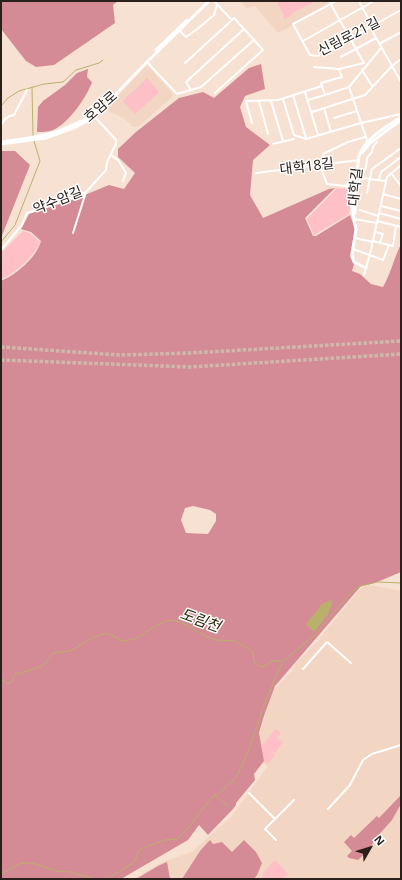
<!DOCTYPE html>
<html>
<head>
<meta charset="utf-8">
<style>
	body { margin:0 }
	#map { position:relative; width:402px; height:880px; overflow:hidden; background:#f7e1d2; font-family:"Open Sans",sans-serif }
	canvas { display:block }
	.frame { position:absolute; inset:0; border:2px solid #29201b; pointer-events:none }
	.north { position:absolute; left:350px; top:828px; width:40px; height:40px; -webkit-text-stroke:3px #fff; paint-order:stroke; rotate:51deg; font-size:11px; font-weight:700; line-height:16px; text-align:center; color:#29201b }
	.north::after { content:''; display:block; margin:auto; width:14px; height:18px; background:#29201b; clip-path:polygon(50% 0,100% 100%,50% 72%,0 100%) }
</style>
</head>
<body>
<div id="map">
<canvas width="402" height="880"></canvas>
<div class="frame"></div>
<div class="north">N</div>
</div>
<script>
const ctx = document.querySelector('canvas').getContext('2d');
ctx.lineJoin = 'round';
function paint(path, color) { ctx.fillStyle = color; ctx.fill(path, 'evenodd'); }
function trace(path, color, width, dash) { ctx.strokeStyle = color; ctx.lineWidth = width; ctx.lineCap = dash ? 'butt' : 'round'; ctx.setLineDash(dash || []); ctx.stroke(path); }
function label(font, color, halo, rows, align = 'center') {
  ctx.font = font + ' "Open Sans","Noto Sans KR",sans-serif'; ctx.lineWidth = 3; ctx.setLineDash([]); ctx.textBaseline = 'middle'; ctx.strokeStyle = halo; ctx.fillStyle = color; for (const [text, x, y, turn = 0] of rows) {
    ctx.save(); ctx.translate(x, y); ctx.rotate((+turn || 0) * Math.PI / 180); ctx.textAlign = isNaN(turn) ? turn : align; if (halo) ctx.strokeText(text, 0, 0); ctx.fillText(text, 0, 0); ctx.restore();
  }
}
paint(new Path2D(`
	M239,1h90l2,3 -53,29 -23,-27 -8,2z
	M146,66l3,1 24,27v2l-32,28 -4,3h-4l-10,-9 -9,-5 -5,-1 -3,-3 1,-2z
	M370,585l31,6v288h-268l30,-17 29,-10 40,-36 36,-50 -5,-3 -4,-28 14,-44 20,-21 2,-6 23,-23 41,-51 3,-3z`), '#f2d5c2');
paint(new Path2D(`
	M281,1h35l-24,12v2l-7,4 -2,-3 1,-1 -7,-12z
	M147,78l12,14 -24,22 -12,-13z
	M337,188l16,2 -4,24 -35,21 -7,-16z
	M23,231l7,2 10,9c-5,13 -26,33 -39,37v-26z
	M276,729l5,4 -4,5 6,4 -8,11 -6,-4 6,6 -7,9 -4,-2 -2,-17z
	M275,860l13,14 -4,4v1h-22l1,-6z`), '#febfc7');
paint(new Path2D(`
	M1,1h117l-5,4 2,18 -61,42 -18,2 -10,-6 -25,-32z
	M261,64l4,25 -20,7 -5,11 6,20 24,18 -17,15 -3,35 13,23 66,-29 6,-1 -30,30 8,18h3l34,-21 5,14 -5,28 4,7 -2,7 8,3 11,10 12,3c8,-14 11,-29 18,-43v328l-26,11 -14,3 -86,100 -11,30 -5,17 5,28 -10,13 1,6 -19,23v2l-3,4 -25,26 -9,-10 -11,15 -67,39h-120v-598c16,-7 35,-23 40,-40l-10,-9 -10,-3 8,-15 46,-15 34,-14 15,4 11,-16 -17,-16v-8l18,-17 43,-34 24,-6 11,6 35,-30zM193,506l17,4 6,4v7l-8,13 -22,-1 -5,-13 4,-12z
	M88,69l-1,8 5,5c-5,15 -24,42 -39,48 -5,2 -11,2 -16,2l1,-25 5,-6 22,-16 12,-12z
	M1,151h14l15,14 -29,73z
	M401,795v9l-9,16 -17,19 -5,10 -12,11 -9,-2 -2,-2 5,-5 -8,-9 7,-7 3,3 23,-22 2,2z
	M210,840l3,4 9,-2 10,10 12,-12 12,12 6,11 -5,12 -3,4h-72l18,-28z
	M167,862l3,17h3h-37l22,-13z`), '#d58b95');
paint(new Path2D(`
	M331,600l1,4 -4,10 -14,18 -8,-8 16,-20z`), '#b9b16a');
trace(new Path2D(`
	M32,87l1,49
	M1,106l7,-8 11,-7 25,-7 19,-2 13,-12 23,-7 4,-3
	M1,242l14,-17 25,-64 -6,-20
	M1,679l6,4h4l5,-10 3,1 25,-9 9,-12 17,-2 24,-14 13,-4 16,8 12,-2 17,-11 16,-8 13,2 26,15 9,3 19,1 14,8 4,4 1,9 6,5 4,-1 8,-5h10
	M215,795l14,12
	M1,873l4,-1 16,-9h11l24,8 14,1 25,7
	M109,879c7,-8 19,-10 26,-19 2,-3 2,-7 5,-11l25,-9 12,-1 12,-12 18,-24 8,-8 7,-4 7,-8 4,-2 5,-7 11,-25 10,-28 3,-12 21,-48 32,-26 36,-43 10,-6 16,-4 24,1`), '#b9b16a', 1);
trace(new Path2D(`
	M1,347l119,8 70,-2 211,-12
	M1,360l189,7 211,-13`), '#cebaad', 3.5, [3.5, 2]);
trace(new Path2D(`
	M214,1l18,19 2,-2 29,32 -48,43
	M336,1l-43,23 17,31 8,1 83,-46
	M359,1l13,25
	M370,27l31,55
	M180,31l6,6 10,-7 18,-15 3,-10
	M303,41l71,-40
	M379,44l22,-12
	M341,57l35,-19
	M147,62l30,32 24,-7 53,-47
	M185,63l47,-43
	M314,67l25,2 25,-6 -35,-62
	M362,70l10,16
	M322,86l-1,-3 21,-6 -3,-8
	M349,87l32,-39
	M191,90l-5,-8 58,-53
	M305,92l13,43
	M293,95l13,43
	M283,99l11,36 12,4 55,-16 40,-9
	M308,100l17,-5
	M259,101l9,33
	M271,101l12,40
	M324,108l7,24
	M312,112l53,-17 27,-29 9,-7
	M334,118l23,-7
	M252,123l-6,-22 32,-1 44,-14 3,9 24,-8 19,56
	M1,126c2,-7 6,-10 13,-11l13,-25
	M273,144l21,-5
	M111,155l7,5 8,13 -3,8
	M324,165l-1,-11 25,-12 17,-5
	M320,166l7,18 28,3
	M256,173l103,-13
	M391,173l10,13
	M362,178l4,-11 1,-9 5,-6 1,-5 4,-5
	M379,180l2,-8 20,-15
	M356,183l6,-5 24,3
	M345,186l13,-12
	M367,193l5,-24 29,-21
	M383,194l18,5
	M381,206l20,5
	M360,210l18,6
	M379,213l22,6
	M354,219l23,4
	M377,221l24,6
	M375,232l8,2 -3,8
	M73,233l13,-41
	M355,238l18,4
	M373,241l20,5 3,-20
	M353,249l30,11 6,-15
	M1,250l21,-25 5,-12 33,-11 26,-10 20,-22 1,-8 9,-18v-4l-22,-24
	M364,275l6,-21 17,-77 14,-12
	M303,669l24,-27 24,21
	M249,793l26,26
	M328,809l22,-24 13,-25 9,-6 29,-9
	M276,840l-11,-11 29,-29`), '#fff', 2);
trace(new Path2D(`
	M156,50l31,-30
	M1,142c28,-4 51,-6 76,-19 8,-4 15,-7 21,-13
	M1,144l45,-6 30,-11 18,-10 53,-55 62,-61
	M362,153l7,-9 32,-24
	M355,213l1,-19
	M366,268l-12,-6 -2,-8 4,-24 -4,-22 7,-52c6,-18 27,-29 42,-39`), '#fff', 3);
label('14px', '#29201b', '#fff', [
	["신림로21길",349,37,-27],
	["호암로",101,107,-41],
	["대학18길",307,167,-7],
	["대학길",356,187,-84],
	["약수암길",58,201,-22]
]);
label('italic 15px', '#2e2a0a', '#fff', [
	["도림천",200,621,20]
]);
</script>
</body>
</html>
